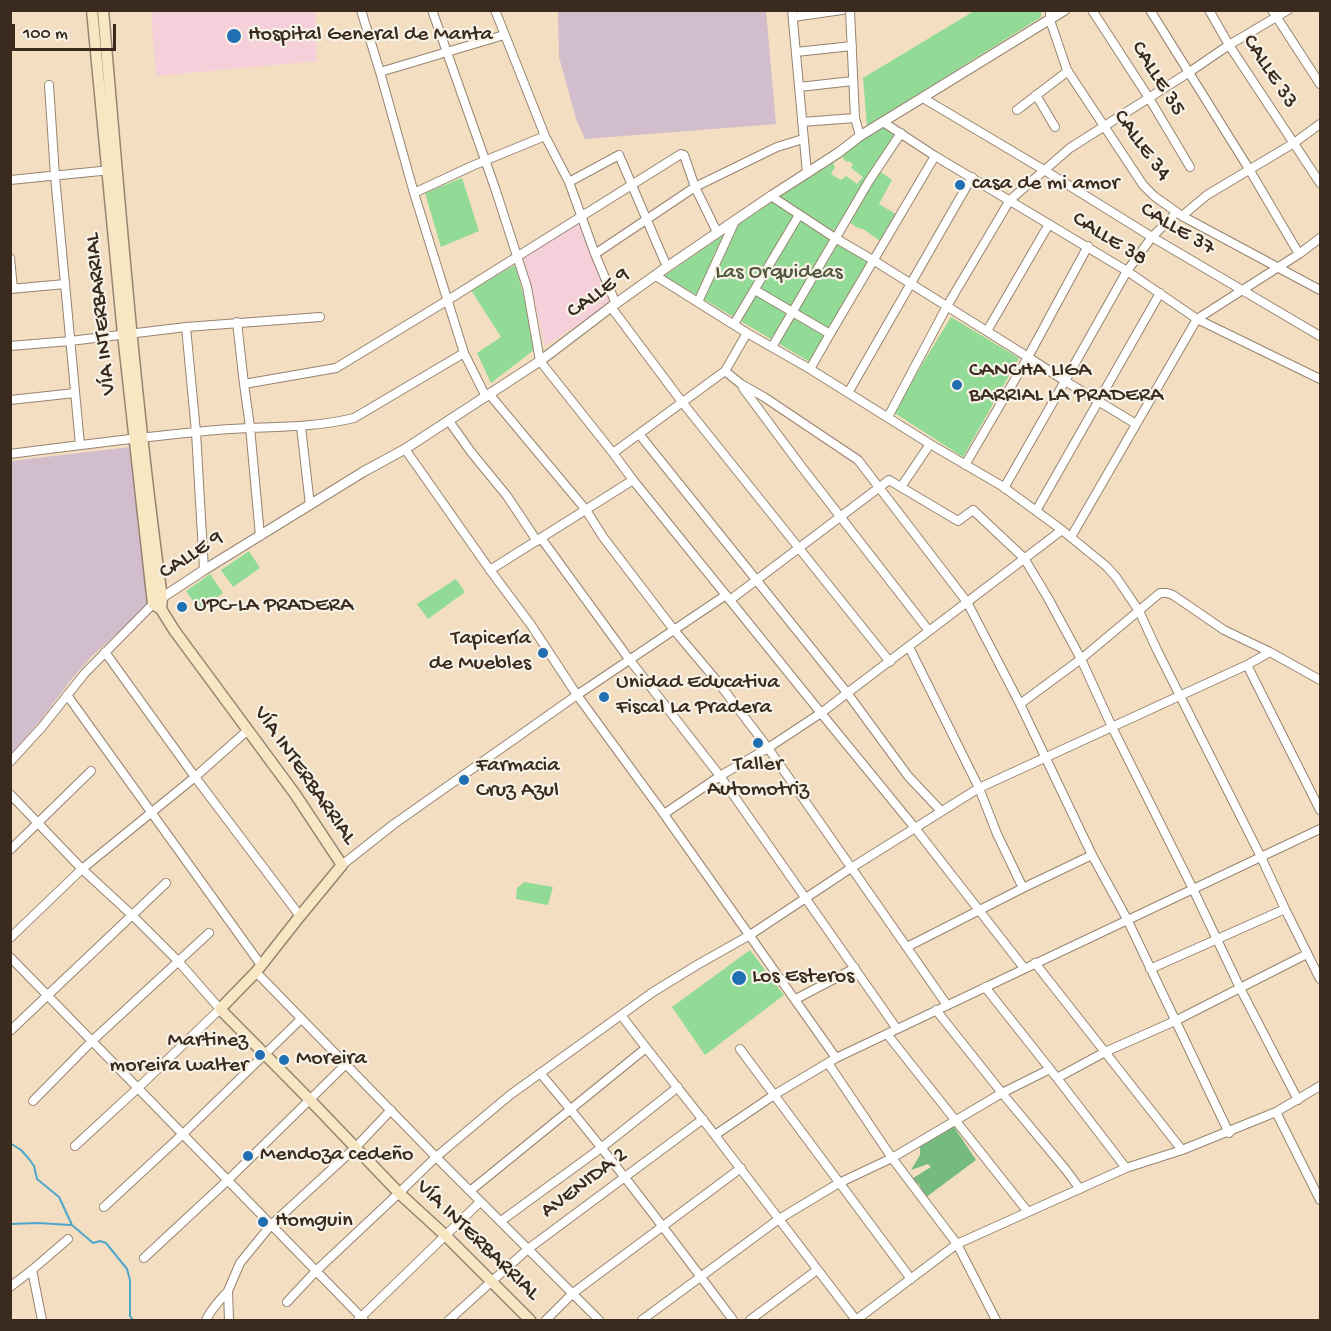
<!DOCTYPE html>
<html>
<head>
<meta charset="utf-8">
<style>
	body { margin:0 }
	#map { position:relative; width:1331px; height:1331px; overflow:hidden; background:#f3dec2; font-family:"Gochi Hand",sans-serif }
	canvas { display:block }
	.frame { position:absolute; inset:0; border:12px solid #3b2a1e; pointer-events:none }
	.scale { position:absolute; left:12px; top:24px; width:104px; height:27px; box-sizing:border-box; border:3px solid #3b2a1e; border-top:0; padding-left:8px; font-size:18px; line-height:21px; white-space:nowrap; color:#3b2a1e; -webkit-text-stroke:4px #f7f3e8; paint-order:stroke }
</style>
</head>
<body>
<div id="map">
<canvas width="1331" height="1331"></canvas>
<div class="frame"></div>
<div class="scale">100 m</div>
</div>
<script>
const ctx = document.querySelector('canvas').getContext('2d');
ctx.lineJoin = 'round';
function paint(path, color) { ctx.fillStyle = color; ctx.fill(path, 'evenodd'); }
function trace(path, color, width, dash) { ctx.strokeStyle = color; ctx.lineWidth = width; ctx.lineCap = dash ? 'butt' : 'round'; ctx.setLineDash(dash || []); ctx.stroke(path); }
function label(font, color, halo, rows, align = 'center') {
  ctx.font = font + ' "Gochi Hand",sans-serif'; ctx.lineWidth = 4.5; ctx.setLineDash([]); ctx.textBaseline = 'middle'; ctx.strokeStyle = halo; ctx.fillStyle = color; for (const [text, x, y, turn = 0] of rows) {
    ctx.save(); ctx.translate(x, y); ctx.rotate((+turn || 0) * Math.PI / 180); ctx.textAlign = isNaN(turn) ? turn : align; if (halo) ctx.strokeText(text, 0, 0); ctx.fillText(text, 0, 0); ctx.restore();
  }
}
paint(new Path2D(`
	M151,11h164l2,50 -161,15z
	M580,222l32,80 -67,44 -21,-88z`), '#f5cfda');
paint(new Path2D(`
	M558,11h208l10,113 -191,15 -9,-20 -17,-62z
	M130,447l18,155 -3,6 -53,48 -22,25 -27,36 -32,38v-294z`), '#d1bdcb');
paint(new Path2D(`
	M974,11h67v6l-174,109 -4,-48z
	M881,123l16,9 -66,103 -57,-38zM842,157l4,5 2,-1 5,3 -2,4 12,9 -6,7 -11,-8 -5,4 -10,-6 4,-7 -2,-4z
	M878,170l14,10 -13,24 20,12 -16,27 -20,-14 -5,-1 -9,-6z
	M462,178l17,53 -38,16 -16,-54z
	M773,201l96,59 -59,102 -146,-86z
	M515,265l13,47 6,38 -43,33 -14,-30 24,-16 -30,-47z
	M951,317l68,41 -56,99 -70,-45z
	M249,551l11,17 -27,19 -12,-17z
	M210,574l13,19 -24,17 -13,-19z
	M456,579l9,13 -37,27 -11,-15z
	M524,882l29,5 -5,18 -32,-6 1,-11z
	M750,950l34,45 -79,60 -33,-48z`), '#92db97');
paint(new Path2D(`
	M952,1124l24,36 -51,38 -6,-14 -9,-4 21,-13 -3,-3 -17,6 9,-15v-7l-5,-1z`), '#75bb80');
trace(new Path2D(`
	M10,1143l11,7 8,9 5,7 3,13 22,18 13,28 21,18 7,-2 6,2 21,26 3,11v36l3,4
	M10,1224l28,-1 33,2`), '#4fa6cc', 2);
const minor = new Path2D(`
	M361,10l19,62 34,121 50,160 22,44
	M432,10l63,178 32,99 13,74 73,92 20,27 188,233 94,115 109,140
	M495,10l50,126 24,46 26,72 21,50
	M792,10l15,163
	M850,10l5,108 5,18
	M1050,10v10l17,50 76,115 11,11 28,20 138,74
	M1092,10l57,88 41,69
	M1150,10l99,159 50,85
	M1209,10l20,35 91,138
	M1272,10l48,74
	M793,17l49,-7
	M796,52l56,-6
	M380,72l124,-37
	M49,85l6,91 25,269
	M799,87l54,-6
	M1036,95l19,32
	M923,98l121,72 108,67 168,99
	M1017,110l51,-39
	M802,122l53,-4
	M883,122l52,34 192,115 70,48 123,60
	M10,180l101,-10
	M569,182l50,-27 48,112
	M414,193l58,-27 73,-30
	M771,196l64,42 38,22 155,97 60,-111
	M1182,216l25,-21 87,-52 26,-19
	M595,254l100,-67 82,-40 26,-8
	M10,258l3,31
	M656,276l91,57 63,36 120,75 72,42 60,44 44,36 10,11 23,34 18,39 104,207 24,52 35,70
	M10,289l55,-5
	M755,290l75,44
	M698,302l37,-81
	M611,307l71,95 208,260
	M237,322l7,62 6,43 10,109
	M734,324l65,-109
	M186,327l10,105 8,138
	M987,331l62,-107
	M10,346l60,-5 116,-14 134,-10
	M772,347l97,-166 32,-48
	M810,369l20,-35 105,-178
	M725,371l16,13 23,13 94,63 109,142 53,102 72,151 35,64 102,214
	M244,384l92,-16 112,-68 233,-146 3,1 11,32 22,45
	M743,388l58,78 128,165
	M848,393l124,-216
	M490,395l96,115 17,27 71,93 43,51 51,67 179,257
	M10,400l65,-7
	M888,417l59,-111 63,-106 60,-52 118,-75 41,-28 59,-35
	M449,421l22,31 36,44 30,45
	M1136,424l-71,-43 62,-110 25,-34 24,-24
	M301,427l9,78
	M639,434l209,260 60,82 33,35
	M405,449l85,121 41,55 46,70 84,115 175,248
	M613,453l112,-82 22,-38
	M10,454c69,-9 138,-18 207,-24 46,-4 92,-1 137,-12l110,-65
	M965,465l63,-108 37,24 -61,107
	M901,487l29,-43
	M1036,511l124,-218
	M1071,537l126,-218 102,-65 21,-16
	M541,538l88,121 91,117 177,253
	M490,570l143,-90
	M730,600l159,-120 69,41 15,-11 51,48 24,40 33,61 31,68 81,162 47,99 58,112
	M909,647l70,141 268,-123 23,-13 50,28
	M105,652l90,125 105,139
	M1247,665l73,145
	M67,695l194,270
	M1020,704l61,-45 79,-66h7l6,2 51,35 46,22
	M10,762l32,-35 43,-54 68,-69
	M10,794l72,75 51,47 45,45 42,48 -81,78 -64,59
	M664,814l56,-38 48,-28 53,-35 241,-183
	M10,850l81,-79
	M342,865l52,-41 183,-129 149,-100
	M10,938l72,-69 113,-92 53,-47
	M907,947l116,-59 69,-33
	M10,957l354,363
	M1035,963l147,187
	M1150,969l135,-60
	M256,972l180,185 163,163
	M985,987l72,91 69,90
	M796,999l59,-31
	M936,1010l66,83 64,77 14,19
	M621,1015c30,40 62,79 93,119 48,62 95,124 142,186
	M10,1031l156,-148
	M887,1034l141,178
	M740,1049l171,230
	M828,1063l64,95 65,86 39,76
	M540,1073c68,80 131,164 193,247
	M1057,1078l48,-26 70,-31 132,-67
	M33,1101l60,-61 116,-107
	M1276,1112l44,88
	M715,1135l59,-40 62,-37 484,-229
	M470,1191l176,-143
	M104,1207l80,-74 117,-114
	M501,1221l100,-73 77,-61
	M144,1258l84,-78 118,-116
	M32,1270l10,50
	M10,1287l22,-17 36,-31
	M287,1302l29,-31 83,-78 37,-36 74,-62 143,-103 44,-27 53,-30 101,-67 128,-80 18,46 26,54
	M206,1320c5,-11 14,-20 22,-29
	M229,1320l-1,-29 12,-28 31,-38 85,-78 35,-37
	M358,1320l122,-118
	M449,1320l42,-38 37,-33 175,-130
	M546,1320l27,-27 168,-125
	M642,1320l137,-101 60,-36 53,-25 110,-65 48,-24
	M750,1320l67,-50
	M856,1320l101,-76 169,-76 56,-18 94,-38 44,-26`);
const tertiary = new Path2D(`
	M157,601l47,-31 159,-98 42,-23 135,-88 71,-54 56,-40 104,-71 67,-43 22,-17 205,-126`);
const secondary = new Path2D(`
	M92,10l31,324 30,270 8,5
	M103,10c17,197 32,393 59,588l-1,11 13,21 121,164 47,71 -42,51 -44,56 -36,37 89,90 90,94 47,43 84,84`);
trace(minor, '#978470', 10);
trace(tertiary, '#978470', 11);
trace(secondary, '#978470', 13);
trace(minor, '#fff', 8);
trace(tertiary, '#fff', 9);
trace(secondary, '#f7e8c3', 10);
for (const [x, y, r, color] of [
	[234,36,8,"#1f6fb2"],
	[960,185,6,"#1f6fb2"],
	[957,385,6,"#1f6fb2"],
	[182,607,6,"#1f6fb2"],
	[543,653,6,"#1f6fb2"],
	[604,697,6,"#1f6fb2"],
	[758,743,6,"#1f6fb2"],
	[464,780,6,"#1f6fb2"],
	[739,978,8,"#1f6fb2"],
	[260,1055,6,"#1f6fb2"],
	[284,1060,6,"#1f6fb2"],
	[248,1156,6,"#1f6fb2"],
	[263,1222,6,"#1f6fb2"]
]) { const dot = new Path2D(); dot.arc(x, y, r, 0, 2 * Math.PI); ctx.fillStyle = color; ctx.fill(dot); trace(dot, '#f7f3e8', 2); }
label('22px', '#3b2a1e', '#f7f3e8', [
	["Hospital General de Manta",248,36],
	["casa de mi amor",972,185],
	["CANCHA LIGA",969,372],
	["BARRIAL LA PRADERA",969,397],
	["UPC-LA PRADERA",194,607],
	["Tapicería",531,640,"right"],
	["de Muebles",531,665,"right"],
	["Unidad Educativa",616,684],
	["Fiscal La Pradera",616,709],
	["Taller",758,766,"center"],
	["Automotriz",758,791,"center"],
	["Farmacia",476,767],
	["Cruz Azul",476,792],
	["Los Esteros",752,978],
	["Martinez",248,1042,"right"],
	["moreira walter",248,1067,"right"],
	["Moreira",296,1060],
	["Mendoza cedeño",260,1156],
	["Homguin",275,1222]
], 'left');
label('22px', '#3b2a1e', '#f7f3e8', [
	["CALLE 33",1269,72,57],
	["CALLE 35",1157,79,58],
	["CALLE 34",1141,146,54],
	["CALLE 37",1177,230,31],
	["CALLE 38",1109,240,32],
	["CALLE 9",599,294,-36],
	["VÍA INTERBARRIAL",102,314,-96],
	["CALLE 9",192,556,-33],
	["VÍA INTERBARRIAL",304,776,55],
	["AVENIDA 2",585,1184,-37],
	["VÍA INTERBARRIAL",477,1241,44]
]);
label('22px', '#51563c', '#f7f3e8', [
	["Las Orquideas",779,274]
]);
</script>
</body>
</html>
